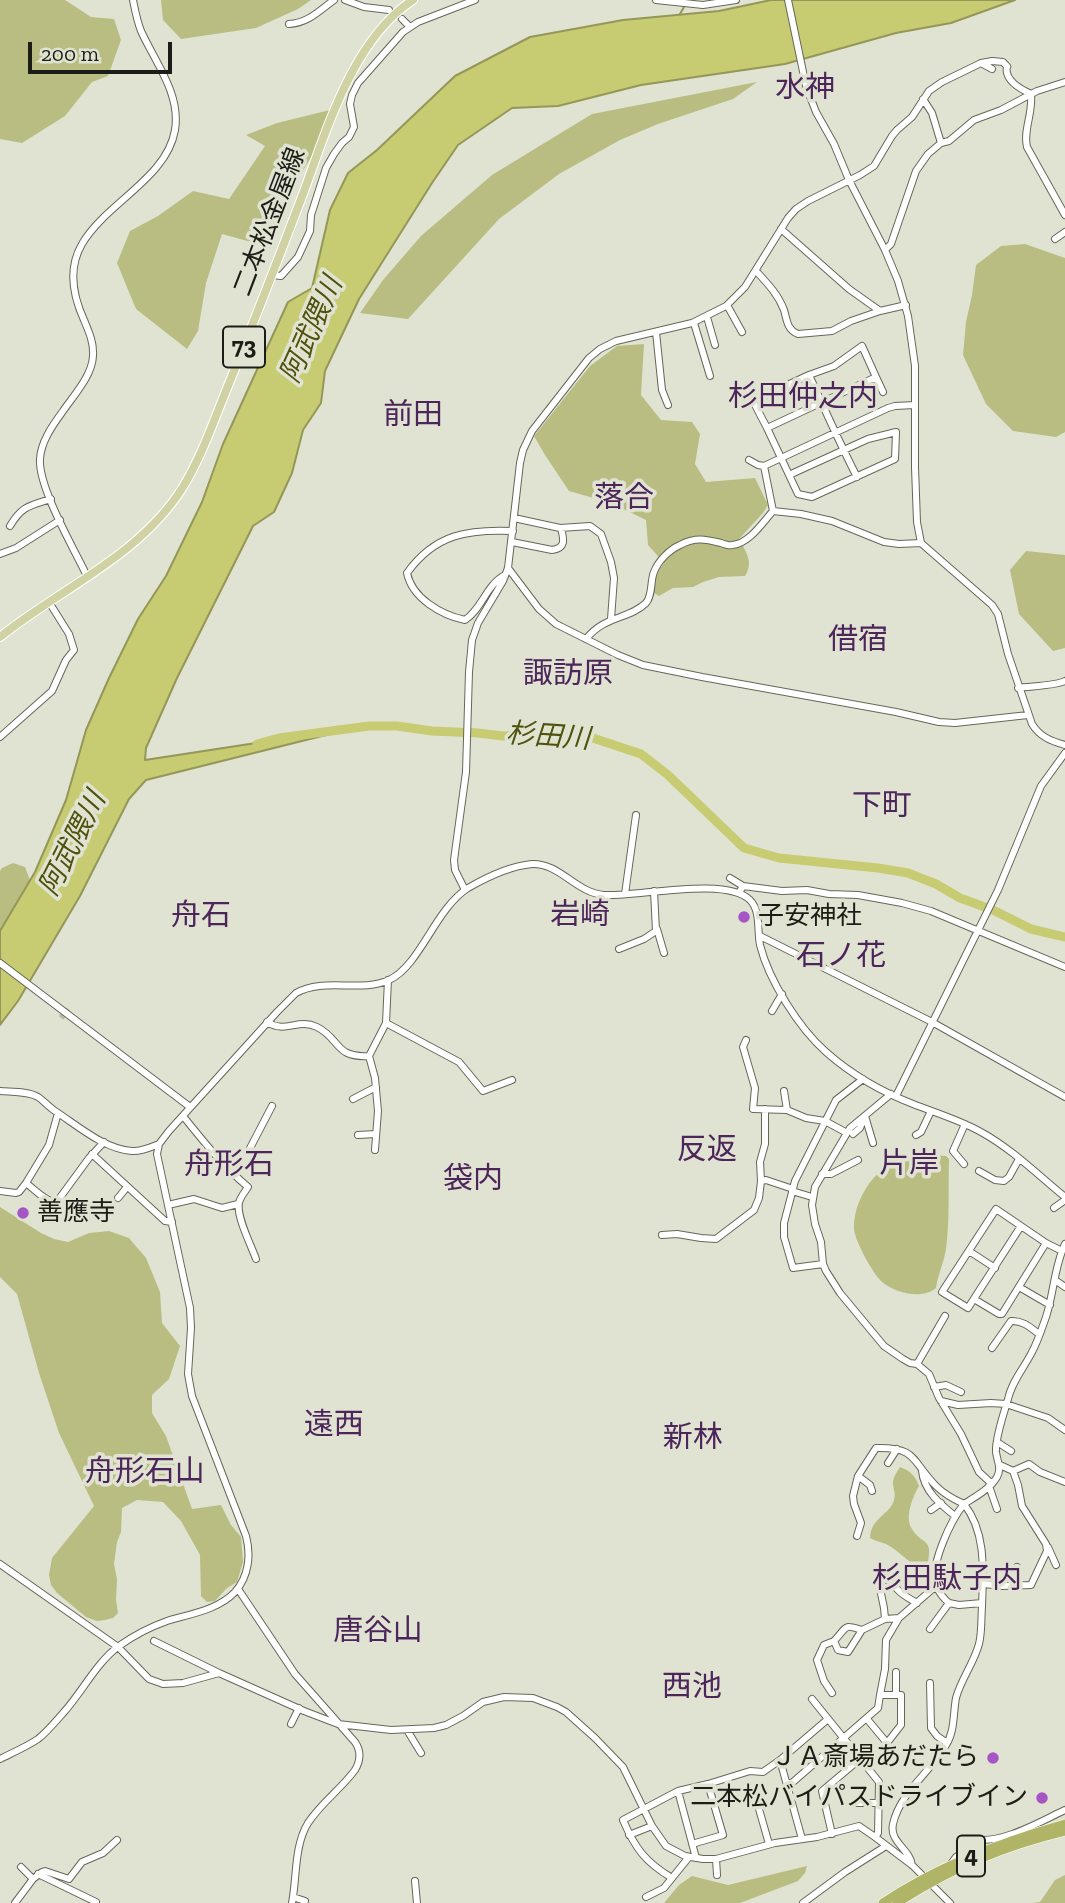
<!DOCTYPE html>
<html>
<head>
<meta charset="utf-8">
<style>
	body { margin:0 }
	#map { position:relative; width:1065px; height:1903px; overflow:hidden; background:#e1e3d2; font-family:"Zilla Slab",serif }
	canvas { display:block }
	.scale { position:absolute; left:28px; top:42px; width:144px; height:32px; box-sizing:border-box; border:4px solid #1c1d17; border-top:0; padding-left:9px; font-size:21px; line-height:24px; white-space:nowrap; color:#1c1d17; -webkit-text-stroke:5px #e1e3d2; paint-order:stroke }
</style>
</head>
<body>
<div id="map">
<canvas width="1065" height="1903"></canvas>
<div class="scale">200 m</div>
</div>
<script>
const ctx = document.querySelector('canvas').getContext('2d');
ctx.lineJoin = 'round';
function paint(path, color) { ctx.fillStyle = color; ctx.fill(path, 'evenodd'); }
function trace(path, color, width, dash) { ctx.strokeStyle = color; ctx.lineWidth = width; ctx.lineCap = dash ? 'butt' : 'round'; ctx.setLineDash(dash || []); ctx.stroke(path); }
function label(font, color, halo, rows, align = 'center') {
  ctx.font = font + ' "Zilla Slab","Noto Sans JP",serif'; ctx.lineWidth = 7; ctx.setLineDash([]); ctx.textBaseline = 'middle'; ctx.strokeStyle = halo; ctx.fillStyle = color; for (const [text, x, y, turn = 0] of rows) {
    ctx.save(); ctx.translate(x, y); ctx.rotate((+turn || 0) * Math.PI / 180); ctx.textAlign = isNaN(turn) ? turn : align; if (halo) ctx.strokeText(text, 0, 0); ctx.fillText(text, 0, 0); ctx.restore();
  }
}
paint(new Path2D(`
	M0,0h65l26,17 23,2 7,21 -13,36 -16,6 -27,34 -43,27 -22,-4z
	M161,0h150l-13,9 -42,19 -75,11 -18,-19z
	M757,82l-24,17 -75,25 -38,16 -61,34 -60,45 -91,100 -48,-6 23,-33 38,-44 71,-61 100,-61z
	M330,110v17l-38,61 -15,34 -26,20 -29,-8 -16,49 -8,48 -11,18 -51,-40 -19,-46 13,-32 28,-15 35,-25 36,8 36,-53 -19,-11 31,-12z
	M1025,244l40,14v174l-9,5 -43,-6 -27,-27 -23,-49 3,-33 6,-27 4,-30 25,-19z
	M644,344l-3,51 20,25 31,2 8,12 -5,30 11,18 49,-4 13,27 -5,8 -24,26c7,13 15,23 6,37l-26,1 -16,5 -10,5 -20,1 -14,8 -5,-3c0,-12 2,-20 10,-30l-16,-18 -2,-25 -35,-17 -42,-12 -24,-36 -11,-19 56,-70 27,-20z
	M1026,551l39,4v93l-12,3 -34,-37 -9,-44z
	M13,863l12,4 5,13 -30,51v-60l2,-3z
	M937,1155l9,1 3,3c-1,30 1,60 -3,90 -2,13 -8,25 -10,39 -14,12 -42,5 -55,-7 -9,-9 -26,-40 -27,-52 -1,-27 19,-60 45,-69 12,-3 26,-3 38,-5z
	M0,1207l41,26 13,6 14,3 21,-9 20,-2 20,7 17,20 14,34 2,31 18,23 -11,33 -17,16v18l14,23 26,73 29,-4 10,20 10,12 2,25 -6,20 -10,6 -12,13 -8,1 -6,-6 -1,-41 -19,-34 -18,-19 -26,-2 -15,8 -1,24 -4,10 -3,22 3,15 -1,21 2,13 -5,5 -8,2 -8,1 -11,-4 -29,-24 -6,-8 -2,-10 3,-17 42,-52 -35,-73 -20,-60 -22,-79 -17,-17z
	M900,1467c10,4 15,8 19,19 -6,10 -15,32 -7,43 10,16 21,9 16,33l-9,6c-12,-7 -21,-18 -33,-24 -5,-2 -10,-3 -16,-6 1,-21 20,-23 24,-38 2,-6 -1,-11 -1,-17 0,-6 4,-11 7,-16z
	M807,1866l-2,7 -7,8 -58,22h-76l15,-18 13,-9 36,9z
	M1065,1875v28h-33l8,-1 15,-22z`), '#b9bd82');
const water = new Path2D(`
	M771,0h244l-64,23 -55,10 -111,31 -144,21 -83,21 -46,2 -54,37 -26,38 -73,116 -34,72 -4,32 -18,27 -11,43 -18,39 -21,14 -76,152 -31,70 -1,12 209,-32 -208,52 -17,19 -49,97 -62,105 -18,24v-94l35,-59 31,-72 20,-70 23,-52 29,-59 28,-43 36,-74 21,-58 65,-142 24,-14 18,-78 18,-37 29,-23 78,-74 75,-39 93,-17 96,-9z`);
paint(water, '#c7cb72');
trace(water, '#949757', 2);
trace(new Path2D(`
	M680,14l8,-14`), '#949757', 2);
trace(new Path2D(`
	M257,744l22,-6 90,-12h28l35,5 46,2 25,3 52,-3 38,5 48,16 27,21 76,73 35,10 99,10 30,5 28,11 24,14 33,12 38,19 34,8`), '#c7cb72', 9);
trace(new Path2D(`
	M61,1018l7,-9`), '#babbad', 6, [6, 3]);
const minor = new Path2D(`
	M345,0l19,7 25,3
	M656,0l47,5 33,-5
	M788,0l18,86 10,26 18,32 15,36 36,70 13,31 10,35 7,50v101l2,55 4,21 71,62 6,9 10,40 24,70c8,13 19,17 33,21
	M402,19l8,8
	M289,24c19,-1 30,-13 45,-24
	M981,63l11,-2 11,1c8,9 2,0 4,11 3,11 16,17 24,21 2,20 -8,36 -4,53l38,68
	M923,99l9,14 9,30
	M781,229l68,60 31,22 26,-6
	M1055,239l10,-7
	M885,250l6,-6 25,-73 12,-17 13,-11 8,-2 25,-21 27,-10 36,-19 28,-9
	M756,271c11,12 22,23 28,39 3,10 3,20 14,24l34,-3 19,-10 29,-10
	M272,275l9,1 17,-19 12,-26 1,-16 15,-47 8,-14 8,-11 7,-6 5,-10 -4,-23 2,-9 6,-12 45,-51 15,-10 57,-22
	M727,305l15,27
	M707,317l8,28
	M694,323l16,53
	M656,332l6,58 6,15
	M809,375l25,-9 28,-20 14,31 -109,51 -14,-27 56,-26c16,35 31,69 48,102
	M876,377l7,15
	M915,405l-20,1 -7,2 -124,58 9,45 28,3 31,7 52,21 15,2 22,-1
	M767,428l31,66 14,3 83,-38 1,-27 -28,7 -79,36
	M749,460l9,5 6,1
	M514,518l46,10 30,-2 11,8 10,28 3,16 -3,41
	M10,526c12,-20 19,-20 41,-27
	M512,542l40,8c14,-2 12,-10 9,-22
	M0,554l16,-6 44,-28
	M508,568l31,41 17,15 62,31 25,10 59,12 194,35 43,10 16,1 73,-8
	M505,575c-19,10 -23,34 -40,45 -24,-5 -53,-22 -58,-47 28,-39 61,-44 106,-42
	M87,576c-13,-27 -49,-89 -47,-117 1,-18 13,-34 23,-48 11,-16 29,-35 30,-55 1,-13 -4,-24 -9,-36 -11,-24 -16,-52 -2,-76 24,-41 85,-66 93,-114 6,-36 -20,-68 -34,-99 -4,-10 -6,-21 -8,-31
	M586,639c19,-24 42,-19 60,-36 7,-8 4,-22 8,-31 4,-11 15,-22 26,-27 15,-8 25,-6 41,-2 2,1 9,3 11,2 17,-1 31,-23 41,-34
	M1018,688c13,-2 37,-2 47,-7
	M0,737l52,-46 14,-31 8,-10 -5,-16 -20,-32
	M730,878l13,8
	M465,890l-10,-20 -1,-10 12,-88 3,-100 3,-32 6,-17 25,-42 5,-13 12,-105 3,-13 9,-19 57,-73 11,-9 16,-8 76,-18 34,-17 19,-19 43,-69 8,-9 12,-8 52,-26 14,-9 18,-30 5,-6 15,-13 17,-26 13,-9 39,-19 11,6
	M739,893l4,-7 39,5 25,-1 22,4 29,1 44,8 29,8 134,56
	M625,894l11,-79
	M657,929l7,24
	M760,936l172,86 133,75
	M619,949l25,-10 12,-8 -2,-40
	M0,963l190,144
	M772,1011l10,-17
	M267,1022c18,12 31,-4 50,5 24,12 17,31 52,29
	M386,1023l73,39 24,29 29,-11
	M746,1040l-3,7 12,41 -2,21 34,1 19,8 19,3 22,12
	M0,1091c11,1 28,0 38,6 6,4 11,10 17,14 23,15 49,38 77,40 9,1 19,-4 27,-7
	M784,1091l3,19
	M891,1094l-41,34 -35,59 -3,18 3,19 6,18 2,22 3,7 14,22 44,53 19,13 7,4 7,1 12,10 10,24 22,36 18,38 13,12
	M896,1096l102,-206 43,-104 24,-33
	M353,1099l23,-12
	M183,1116c20,25 40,50 65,71 -3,5 -8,10 -9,16 -3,13 12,42 17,56
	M865,1116l8,27
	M853,1134l7,-6 4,-10
	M358,1135l18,-1
	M916,1135l5,-3 10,-21
	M375,1150l3,-39 -3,-33 -6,-22 17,-33 2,-43
	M248,1152l24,-46
	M92,1154l73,67 7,1
	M964,1164l-11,-13 12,-27
	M979,1171l16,9 9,1 5,-4 10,-18
	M822,1174h9l27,-14
	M761,1181l-1,-19 5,-18v-35
	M26,1183c9,7 19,18 30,20l33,-45 15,-16
	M0,1191l16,2 3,-1 7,-9 23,-38 9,-32
	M792,1191l20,6
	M118,1198l9,-11
	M168,1205l26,-6 28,9 16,-4
	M1054,1208l11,-8
	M1021,1226l-53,82 -26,-16 54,-83 50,34 16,8
	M662,1235l15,-1 24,4 15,1 38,-29 5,-12 2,-17 5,-1 27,9
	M969,1251l26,17
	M823,1264l-30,4 -9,-31v-14l11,-42 41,-81 27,-21
	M1055,1280l10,7
	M1019,1287l31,18
	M974,1299l25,15h3l44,-71
	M992,1348l19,-27c11,-1 19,6 28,13
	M917,1364l28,-48
	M934,1387l12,-2 15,7
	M941,1401l17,4 33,-2 15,1 42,14 17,12
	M997,1442l14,9
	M888,1463l9,-14
	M1000,1465l13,6 16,-7 11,8 25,10
	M922,1471c2,20 18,33 33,45
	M989,1486l8,23
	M872,1491l-2,-6 -12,-9 18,-28c42,-1 35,13 60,38 8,8 19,14 28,18 -13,16 -35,62 -28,82 3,6 8,13 13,17l10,2 23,-2
	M931,1510l10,-7
	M857,1536l4,-13 -7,-19 -1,-8 5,-20
	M1048,1547l8,18
	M0,1564l118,83 31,32 14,5 20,-1 36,-10 85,38 34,13 53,6 43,-2 12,-3 17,-9 20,-14 21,-5 29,1 24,9 9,5 29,26 28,29 29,59 14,20 19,10 18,3h13l59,-16 42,-6 42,-11 16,11 37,28 38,38
	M984,1584l18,2 29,-1 16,-34 -1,-7 -24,-38 -4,-21 -5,-14
	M1013,1585l4,-18
	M238,1589l57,85 60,68c6,9 6,18 0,28 -14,19 -34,33 -47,53 -14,23 -11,54 -16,80
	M885,1619l-1,-11 -6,-29c11,-2 12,4 19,10 5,6 13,10 20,14
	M930,1629l19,-26
	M862,1630c-19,-6 -14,-4 -28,11l4,9 10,2 14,-22 23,-11 14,-1 37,-32
	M154,1641l65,32
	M930,1683l1,45 6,8 10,7
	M832,1693l-8,-12 -7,-21 7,-15 10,-4
	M880,1695l5,-26 1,-29 13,-22
	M896,1695v-23
	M812,1699l67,83 -1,51 -3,4
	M291,1724l8,-16
	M407,1730l14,23
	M0,1759c12,-6 26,-12 38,-20 9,-7 18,-18 26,-27 18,-20 33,-50 55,-66 14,-10 31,-19 48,-25 23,-7 51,-11 68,-29 14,-16 16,-37 11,-56l-54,-140 -4,-22 3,-46 -1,-20 -33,-154 2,-10 10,-13 108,-119 19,-19c28,-16 64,0 93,-13 31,-14 46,-71 79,-92 19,-11 42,-22 64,-24 28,-1 44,29 72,31 33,2 122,-19 146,5 11,11 7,31 10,45 9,36 39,83 66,107 25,22 56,40 87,52 23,9 47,16 68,28 31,17 57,43 84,65
	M780,1760l22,79
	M787,1784l6,-2 85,-74 2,-13h21v30l-14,18 -20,-24
	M678,1791l18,67
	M854,1803h24
	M759,1809l10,35
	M832,1834l-10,-43 38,-32
	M629,1835l23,-9
	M692,1844l31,-9 -15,-51
	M716,1859l1,16
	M912,1865c-2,-16 -23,-23 -19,-41 7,-32 38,-52 53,-79 9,-14 7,-31 10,-47 5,-19 18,-35 23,-54 3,-12 2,-25 3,-37 1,-34 5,-74 -18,-103 11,-7 26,-15 33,-27 5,-9 0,-16 -1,-25 -1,-14 8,-39 12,-53 4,-18 16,-31 24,-47 6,-11 10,-24 14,-35 8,-24 8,-50 19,-73
	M950,1865c1,-1 5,-7 6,-8 9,-7 16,-6 18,-18 27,6 67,-18 91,-29
	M21,1867l12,12
	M38,1874l58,28
	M672,1878c-27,-16 -37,-30 -49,-58l55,-29 30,-7 42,-13 13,1 17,-12 48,-41
	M415,1881l2,22
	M293,1897l12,4
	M646,1897l18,-9 25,-31
	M15,1903l18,-24 9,-7 3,-1 24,8 13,-17 21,-9 14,-13
	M803,1903l42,-31 41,-26`);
const major = new Path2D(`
	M0,637c61,-49 140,-81 183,-150 20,-33 32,-70 47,-106 25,-62 49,-124 73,-187 24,-65 50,-155 110,-194`);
const highway = new Path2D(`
	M883,1903c55,-37 118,-61 182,-79
	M897,1903c50,-33 109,-58 168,-72`);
trace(minor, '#666759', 8);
trace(major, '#fff', 10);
trace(highway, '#fff', 10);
trace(minor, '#fff', 6);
trace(major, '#d0d2a3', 8);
trace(highway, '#b0b466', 9);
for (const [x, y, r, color] of [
	[744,917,7,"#a655c5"],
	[23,1213,7,"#a655c5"],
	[993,1758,7,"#a655c5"],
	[1042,1798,7,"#a655c5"]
]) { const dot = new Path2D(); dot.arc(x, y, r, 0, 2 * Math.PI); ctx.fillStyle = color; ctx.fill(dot); trace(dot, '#e1e3d2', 2.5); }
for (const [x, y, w] of [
	[244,347,42],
	[971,1856,28]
]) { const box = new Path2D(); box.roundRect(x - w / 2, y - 20.5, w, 41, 5); ctx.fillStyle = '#e1e3d2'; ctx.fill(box); trace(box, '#1c1d17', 2); }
label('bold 24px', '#1c1d17', null, [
	["73",244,347],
	["4",971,1856]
]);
label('26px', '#1c1d17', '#e1e3d2', [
	["二本松金屋線",270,222,-69]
]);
label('26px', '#1c1d17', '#e1e3d2', [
	["子安神社",758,917],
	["善應寺",37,1213],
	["ＪＡ斎場あだたら",979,1758,"right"],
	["二本松バイパスドライブイン",1028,1798,"right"]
], 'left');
label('italic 28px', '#4f510c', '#e1e3d2', [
	["阿武隈川",312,330,-66],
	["杉田川",548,737,4],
	["阿武隈川",73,844,-63]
]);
label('30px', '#4c255b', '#e1e3d2', [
	["水神",805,88],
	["杉田仲之内",803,397],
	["前田",413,415],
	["落合",624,498],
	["借宿",858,640],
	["諏訪原",568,674],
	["下町",882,806],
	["岩崎",580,915],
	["舟石",201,916],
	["石ノ花",841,956],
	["反返",707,1150],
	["片岸",909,1164],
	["舟形石",229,1165],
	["袋内",473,1179],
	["遠西",334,1425],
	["新林",693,1438],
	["舟形石山",145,1472],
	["杉田駄子内",947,1579],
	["唐谷山",378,1631],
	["西池",692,1687]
]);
</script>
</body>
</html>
